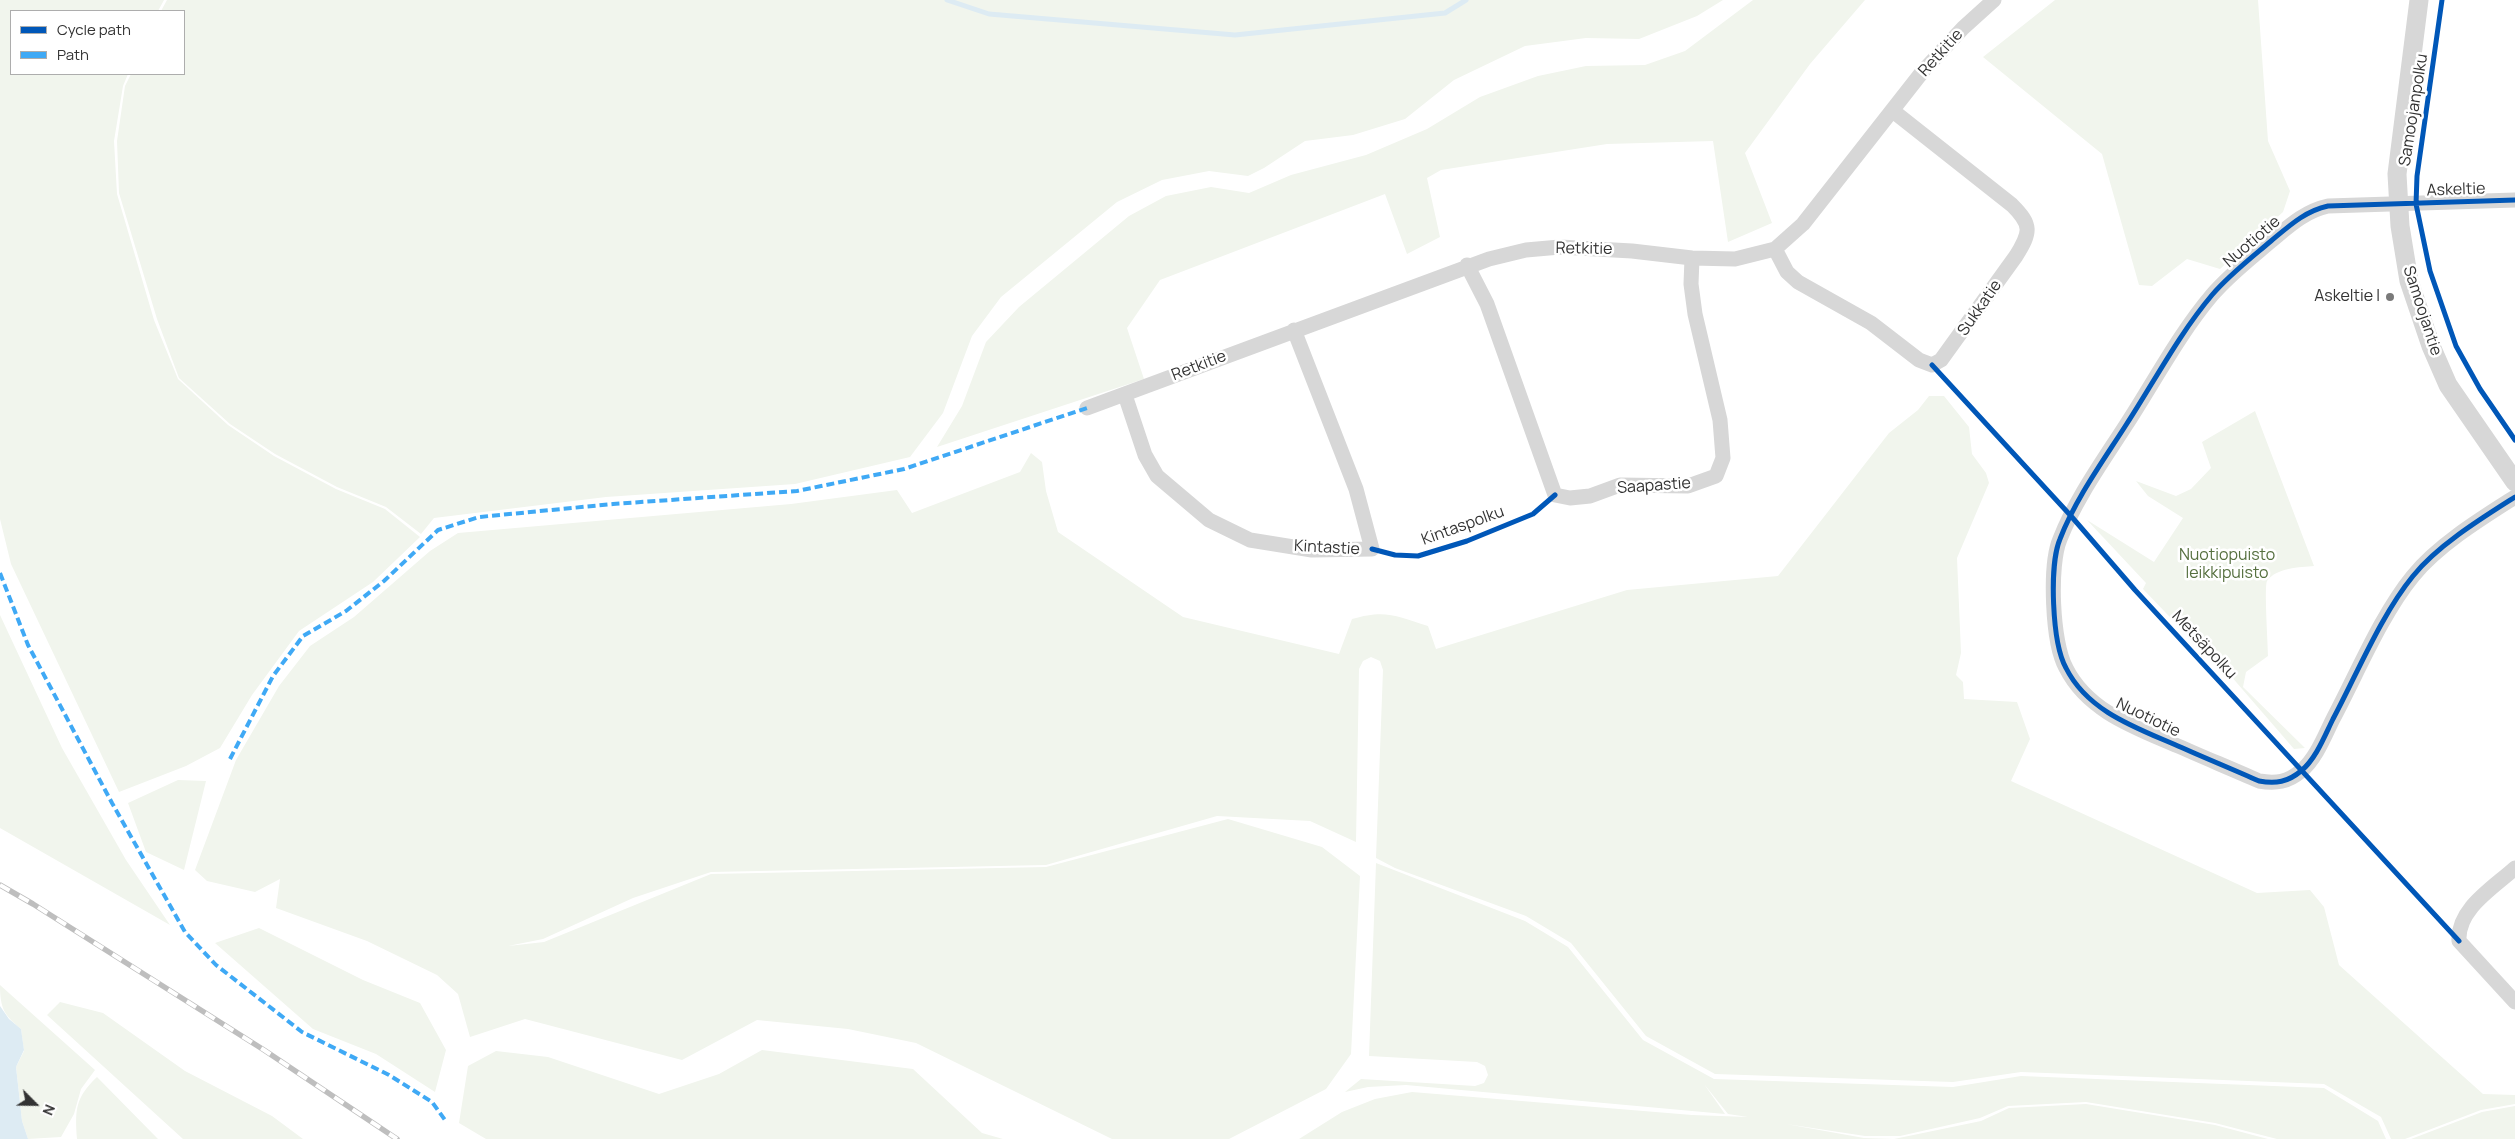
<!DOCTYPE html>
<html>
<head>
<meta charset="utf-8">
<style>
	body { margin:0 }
	#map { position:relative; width:2515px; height:1139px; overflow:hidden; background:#fff; font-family:Manrope,sans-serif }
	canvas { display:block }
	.legend { position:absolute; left:10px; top:10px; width:175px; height:65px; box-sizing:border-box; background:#fff; border:1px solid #adadad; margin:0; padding:6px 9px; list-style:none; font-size:15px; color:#333 }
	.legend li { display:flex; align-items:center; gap:10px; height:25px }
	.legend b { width:25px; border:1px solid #adadad }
	.north { position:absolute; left:10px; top:1079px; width:50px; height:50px; -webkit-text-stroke:4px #fff; paint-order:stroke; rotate:113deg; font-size:14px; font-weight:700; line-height:20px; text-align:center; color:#333 }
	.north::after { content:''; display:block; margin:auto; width:18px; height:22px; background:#333; clip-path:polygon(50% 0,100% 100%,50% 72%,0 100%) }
</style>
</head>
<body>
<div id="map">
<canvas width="2515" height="1139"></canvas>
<ul class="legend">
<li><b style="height:6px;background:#0057b8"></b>Cycle path</li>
<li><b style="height:6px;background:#3fa9f5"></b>Path</li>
</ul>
<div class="north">N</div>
</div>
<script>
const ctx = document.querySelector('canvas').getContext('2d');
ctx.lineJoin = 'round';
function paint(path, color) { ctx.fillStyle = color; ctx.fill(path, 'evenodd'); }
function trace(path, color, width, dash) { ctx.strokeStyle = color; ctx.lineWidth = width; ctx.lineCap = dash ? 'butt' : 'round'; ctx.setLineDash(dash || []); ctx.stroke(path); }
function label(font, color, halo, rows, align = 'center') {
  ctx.font = font + ' Manrope,sans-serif'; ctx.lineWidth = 5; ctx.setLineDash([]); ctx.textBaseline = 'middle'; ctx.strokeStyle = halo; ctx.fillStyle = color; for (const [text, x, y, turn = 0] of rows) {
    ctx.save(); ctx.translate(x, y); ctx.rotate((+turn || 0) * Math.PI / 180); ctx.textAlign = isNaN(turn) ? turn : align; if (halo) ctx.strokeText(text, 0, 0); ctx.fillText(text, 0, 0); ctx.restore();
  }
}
paint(new Path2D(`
	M0,0h164l-6,11h-147v63h117l-5,12 -9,55 3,53 37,126 24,59 50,46 46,31 62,33 49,20 35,28 -47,45 -74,49 -47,64 -32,53 -34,18 -67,26 -108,-228 -11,-45z
	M167,0h1556l-26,16 -58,23 -53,-1 -61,8 -71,34 -49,39 -52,16 -48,6 -41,27 -16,8 -39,-5 -47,9 -45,22 -116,95 -29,39 -29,77 -33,44 -115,27 -189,13 -172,21 -13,16 -35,-27 -49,-20 -62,-33 -45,-30 -51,-46 -22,-59 -38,-126 -2,-52 8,-55 6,-12h53v-63h-23z
	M1753,0h112l-55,64 -65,89 27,70 -44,19 -15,-101 -106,3 -166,26 -14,8 13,59 -33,17 -22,-60 -225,86 -33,48 17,51 -207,68 25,-41 24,-64 33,-35 110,-91 37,-20 45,-9 38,6 42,-18 75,-20 61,-26 53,-32 58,-21 48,-10 59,-1 40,-14z
	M2055,0h203l10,141 22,50 -7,21 -63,57 -33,-10 -35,27 -13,-1 -37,-131 -119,-97z
	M1929,396h15l25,31 3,27 14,19 3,10 -32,75 4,95 -5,22 7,7 1,17 53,3 13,37 -19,42 246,112 53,-3 14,17 15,58 144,129 32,1v9l-34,6 -76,29h-14l-10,-22 -57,-33 -303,-12 -68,10 -238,-8 -69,-38 -75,-93 -45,-27 -131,-48 -19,-10 7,-188 -3,-9 -9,-4 -8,4 -4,8 -3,173 -46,-21 -93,-5 -171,49 -335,7 -78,26 -90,41 -35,7 36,-4 167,-68 335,-7 182,-48 94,28 38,29 -9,178 -25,35 -97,50h-117l-196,-96 -68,-14 -91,-9 -75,40 -157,-41 -55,18 -12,-43 -21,-19 -70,-34 -91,-33 4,-29 -25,13 -48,-11 -12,-11 41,-110 43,-74 31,-40 44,-29 76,-66 28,-18 333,-29 106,-14 15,23 108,-41 11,-19 11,9 4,29 12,41 125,85 156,37 13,-35c33,-10 45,-3 76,7l8,23 191,-59 151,-14 111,-143 29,-23z
	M2255,411l59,155c-14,1 -38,2 -47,15 -3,5 1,64 1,75l-22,16 -3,15 62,61 -11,1 -96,-111 -10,-2 -45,-47 3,-6 -59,-63 67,42 29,-44 -35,-22 -12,-15 40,15 15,-7 20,-21 -9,-26z
	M0,615l62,133 64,112 44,65 -170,-97z
	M178,780l28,1 -22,89 -38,-18 -18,-49z
	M1376,863l149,58 43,26 75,93 71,39 239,8 68,-11 303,12 54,33 8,18h-109l-62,-16 -129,-21 -78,4 -28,12 -80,18h-35l-79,-12 78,14 30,1 87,-18 28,-13 77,-4 129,21 53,14h-969l43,-27 33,-13 37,-7 280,23 56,2 -20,-3 -24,-30 21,30 -319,-29 -38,2 -23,5 16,-13 114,7 9,-3 4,-8 -3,-9 -8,-4 -108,-6z
	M259,928l104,52 57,23 26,47 -11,42 -59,-38 -63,-25 -98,-86z
	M0,985l95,85 -14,19 -7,25 -13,23 -33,2 -6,-18 -6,-54 8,-16 -3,-22c-17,-14 -21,-21 -21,-44z
	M60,1002l43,11 82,58 87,45 31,23h-120l-136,-124z
	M762,1050l151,19 69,64 21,6h-517l-27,-16 9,-57 28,-15 52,6 111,37 60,-20z
	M97,1077l61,62h-81c-2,-29 -2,-41 20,-62z
	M2515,1106v33h-104l71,-27z`), '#f1f5ed');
paint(new Path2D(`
	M0,1006l9,13 12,10 3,21 -8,17 6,54 6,18h-28z`), '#ddebf3');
trace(new Path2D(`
	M947,0l42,14 246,21 210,-22 21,-13`), '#ddebf3', 5);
trace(new Path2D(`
	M2515,200l-187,6c-23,5 -39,20 -57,35 -20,17 -42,34 -59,54 -33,39 -58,87 -86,130 -23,36 -50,73 -66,114 -11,26 -8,104 6,129 22,44 71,60 112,78 27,12 54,23 81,35 17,3 29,1 42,-10 15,-12 24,-36 32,-52 24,-45 48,-104 80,-143 25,-31 69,-58 102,-79
	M1775,249l12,23 11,10 73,41 48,37 13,5 9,-5 75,-104c15,-24 16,-31 -4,-51l-119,-94
	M1467,265l20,39 68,191 15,3 20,-2 30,-11 68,1 28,-10 7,-18 -3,-38 -25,-106 -4,-30 1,-26
	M1125,395l20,60 12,21 52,44 41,20 62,10 60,-1 -16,-60 -62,-159
	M1087,408l402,-149 37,-9 34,-3 72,4 60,7 43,1 40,-10 28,-25 120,-153 40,-43 31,-28
	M2515,868c-22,20 -58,41 -56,73l56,61`), '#d7d7d7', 15);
trace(new Path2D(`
	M2419,0l-22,174 3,52 9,55 22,65 17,39 67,97`), '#d7d7d7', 19);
const rail = new Path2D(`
	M0,885l33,19 231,146 133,89`);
trace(rail, '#bebebe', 5.5);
trace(rail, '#fff', 4, [11]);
trace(new Path2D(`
	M0,573l28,72 84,158 73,129 31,33 86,67 87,43 43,27 13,18
	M230,759l43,-83 30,-40 43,-25 38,-30 54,-51 41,-13 134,-13 184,-13 107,-22 183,-61`), '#3fa9f5', 4, [8, 4]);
trace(new Path2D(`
	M2442,0l-25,176 -1,28 14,67 26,75 24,43 35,51
	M2515,200l-187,6c-23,5 -39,20 -57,35 -20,17 -42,34 -59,54 -33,39 -58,87 -86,130 -23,36 -50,73 -66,114 -11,26 -8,104 6,129 22,44 71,60 112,78 27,12 54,23 81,35 17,3 29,1 42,-10 15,-12 24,-36 32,-52 24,-45 48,-104 80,-143 25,-31 69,-58 102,-79
	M1932,365l139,151 64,74 324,351
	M1372,549l23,6 23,1 49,-15 66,-27 22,-19`), '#0057b8', 5);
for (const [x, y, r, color] of [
	[2390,297,5,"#7a7a7a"]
]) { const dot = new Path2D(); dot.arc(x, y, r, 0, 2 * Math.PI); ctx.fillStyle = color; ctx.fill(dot); trace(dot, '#fff', 2); }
label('16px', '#333', '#fff', [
	["Retkitie",1941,53,-48],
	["Samoojanpolku",2414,110,-81],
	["Askeltie",2456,190,-2],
	["Nuotiotie",2252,242,-41],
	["Retkitie",1584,249,1],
	["Sukkatie",1980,308,-55],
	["Samoojantie",2422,311,72],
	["Retkitie",1199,366,-21],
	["Saapastie",1654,486,-4],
	["Kintaspolku",1463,526,-20],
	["Kintastie",1327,548,3],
	["Metsäpolku",2204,645,47],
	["Nuotiotie",2148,718,26]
]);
label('16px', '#333', '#fff', [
	["Askeltie I",2380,297]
], 'right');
label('16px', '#56703f', '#fff', [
	["Nuotiopuisto",2227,556],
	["leikkipuisto",2227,574]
]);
</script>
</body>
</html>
